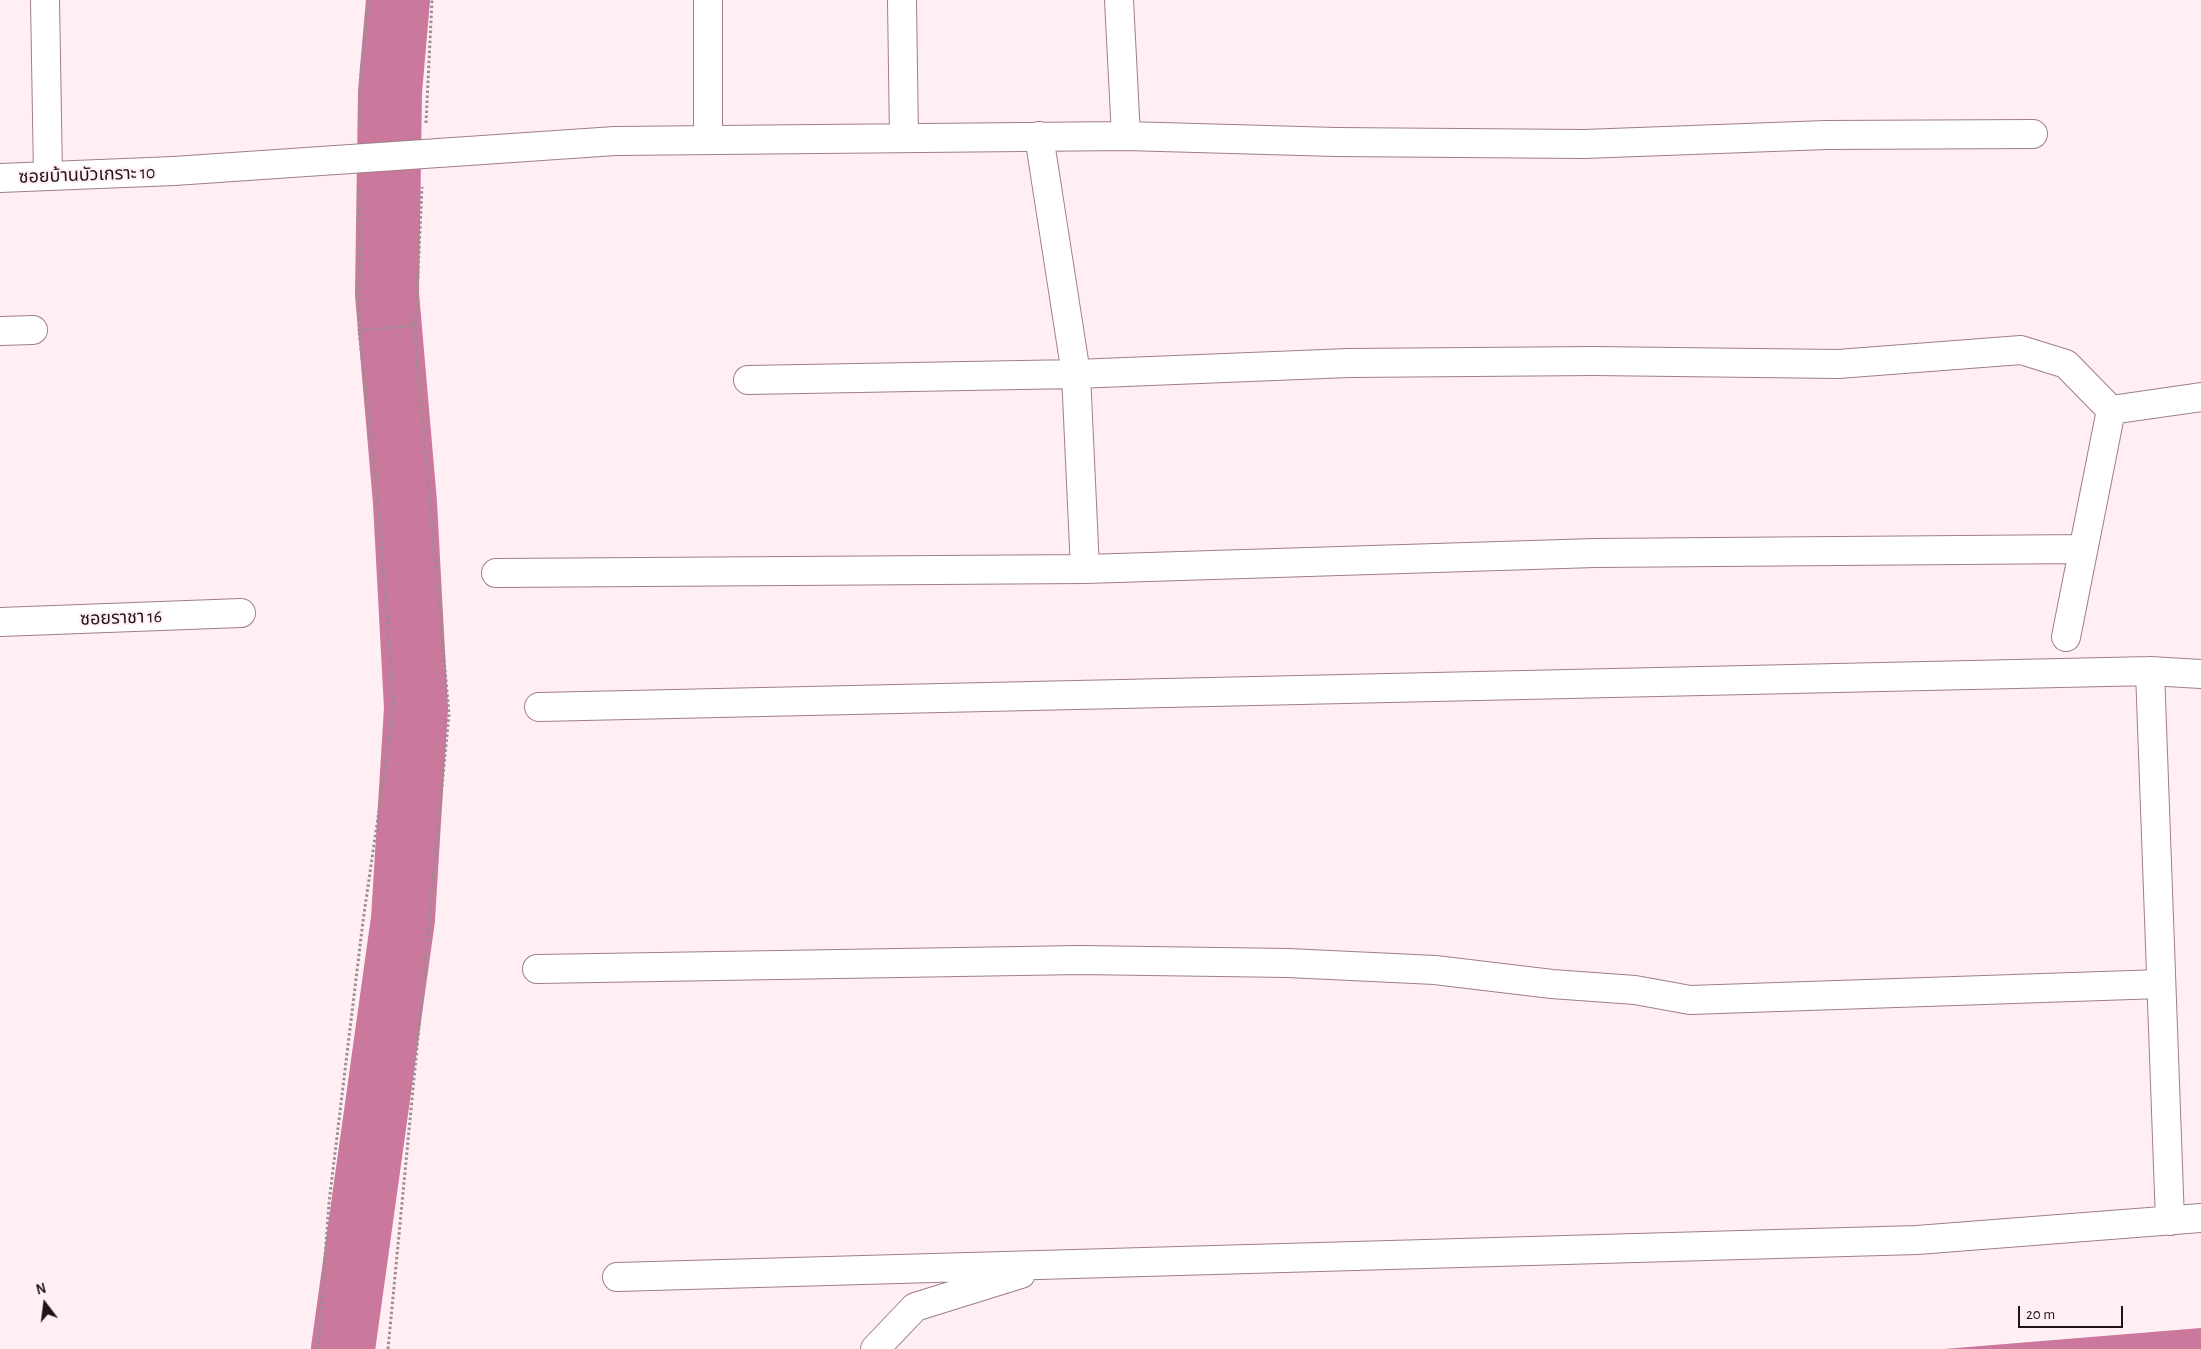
<!DOCTYPE html>
<html>
<head>
<meta charset="utf-8">
<style>
	body { margin:0 }
	#map { position:relative; width:2201px; height:1349px; overflow:hidden; background:#ffeff5; font-family:"Alegreya Sans",sans-serif }
	canvas { display:block }
	.north { position:absolute; left:20px; top:1279px; width:50px; height:50px; -webkit-text-stroke:4px #ffeff5; paint-order:stroke; rotate:345deg; font-size:14px; font-weight:700; line-height:20px; text-align:center; color:#201318 }
	.north::after { content:''; display:block; margin:auto; width:18px; height:22px; background:#201318; clip-path:polygon(50% 0,100% 100%,50% 72%,0 100%) }
	.scale { position:absolute; left:2018px; top:1306px; width:105px; height:22px; box-sizing:border-box; border:2px solid #201318; border-top:0; padding-left:6px; font-size:15px; line-height:18px; white-space:nowrap; color:#201318; -webkit-text-stroke:4px #ffeff5; paint-order:stroke }
</style>
</head>
<body>
<div id="map">
<canvas width="2201" height="1349"></canvas>
<div class="north">N</div>
<div class="scale">20 m</div>
</div>
<script>
const ctx = document.querySelector('canvas').getContext('2d');
ctx.lineJoin = 'round';
function paint(path, color) { ctx.fillStyle = color; ctx.fill(path, 'evenodd'); }
function trace(path, color, width, dash) { ctx.strokeStyle = color; ctx.lineWidth = width; ctx.lineCap = dash ? 'butt' : 'round'; ctx.setLineDash(dash || []); ctx.stroke(path); }
function label(font, color, halo, rows, align = 'center') {
  ctx.font = font + ' "Alegreya Sans","Noto Sans Thai",sans-serif'; ctx.lineWidth = 4; ctx.setLineDash([]); ctx.textBaseline = 'middle'; ctx.strokeStyle = halo; ctx.fillStyle = color; for (const [text, x, y, turn = 0] of rows) {
    ctx.save(); ctx.translate(x, y); ctx.rotate((+turn || 0) * Math.PI / 180); ctx.textAlign = isNaN(turn) ? turn : align; if (halo) ctx.strokeText(text, 0, 0); ctx.fillText(text, 0, 0); ctx.restore();
  }
}
paint(new Path2D(`
	M2201,1328v21h-257z`), '#ca799c');
trace(new Path2D(`
	M343,1349l60,-430 13,-211 -11,-205 -18,-209 3,-202 8,-92`), '#ca799c', 64);
const minor = new Path2D(`
	M45,0l3,176
	M708,0v139
	M902,0l2,137
	M1119,0l7,136
	M1039,136l37,238 9,195
	M615,141l511,-5 210,6 248,2 242,-9 207,-1
	M0,178l174,-7
	M0,331l33,-1
	M748,380l328,-6 273,-11 245,-2 244,3 183,-14 45,14 45,46 90,-13
	M496,573l589,-4 510,-16 488,-4
	M0,622l241,-9
	M2066,637l45,-227
	M2150,671l20,550
	M539,707l1611,-36 51,3
	M537,969l543,-9 208,3 147,7 117,14 83,6 55,10 471,-16
	M617,1277l1300,-37 284,-22
	M875,1349l40,-42 106,-33`);
trace(minor, '#a07d8b', 30);
trace(new Path2D(`
	M426,123l6,-123
	M360,126l1,-54 8,-72
	M359,331l1,-142
	M318,1349l11,-146 34,-282 31,-215 -17,-216 -18,-159 56,-6
	M388,1349l61,-635 -34,-377 7,-150`), '#9b8d92', 3, [2.5, 2.5]);
trace(minor, '#fff', 28);
const minorBridge = new Path2D(`
	M174,171l441,-30`);
trace(minorBridge, '#a07d8b', 30, []);
trace(minorBridge, '#fff', 28);
label('18px', '#201318', '#ffeff5', [
	["ซอยบ้านบัวเกราะ 10",87,175,-2],
	["ซอยราชา 16",121,618,-2]
]);
</script>
</body>
</html>
